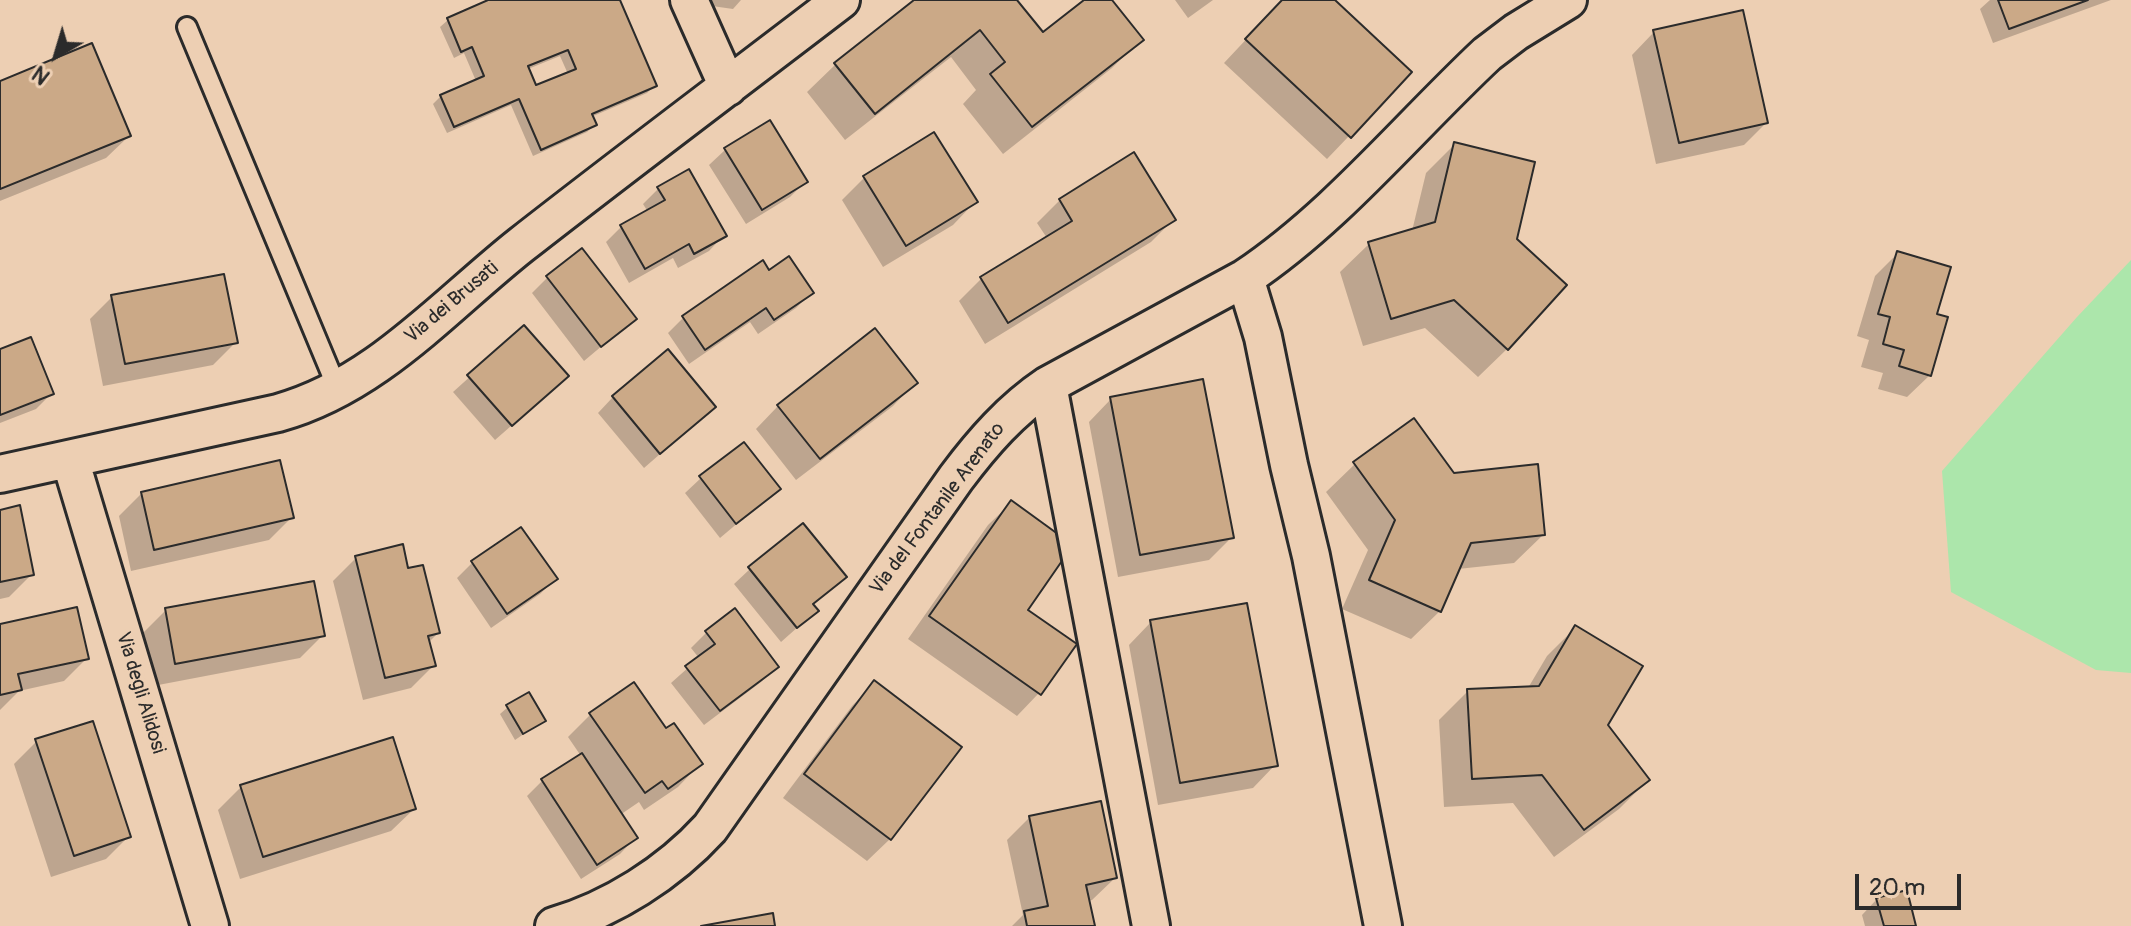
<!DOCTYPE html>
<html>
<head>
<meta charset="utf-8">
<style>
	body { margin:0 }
	#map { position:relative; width:2131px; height:926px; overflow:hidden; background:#edcfb3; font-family:Pangolin,sans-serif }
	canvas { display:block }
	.north { position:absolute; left:16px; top:16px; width:80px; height:80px; -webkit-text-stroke:6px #edcfb3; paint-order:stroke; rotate:218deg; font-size:22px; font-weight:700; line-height:32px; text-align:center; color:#2b2b2b }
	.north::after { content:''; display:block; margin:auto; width:28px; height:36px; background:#2b2b2b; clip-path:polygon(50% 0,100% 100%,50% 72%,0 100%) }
	.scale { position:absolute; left:1855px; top:874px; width:106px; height:36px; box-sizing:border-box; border:4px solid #2b2b2b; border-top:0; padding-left:10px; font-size:24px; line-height:28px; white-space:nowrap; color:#2b2b2b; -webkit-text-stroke:6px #edcfb3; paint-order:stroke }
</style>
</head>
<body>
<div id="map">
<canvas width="2131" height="926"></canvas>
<div class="north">N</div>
<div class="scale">20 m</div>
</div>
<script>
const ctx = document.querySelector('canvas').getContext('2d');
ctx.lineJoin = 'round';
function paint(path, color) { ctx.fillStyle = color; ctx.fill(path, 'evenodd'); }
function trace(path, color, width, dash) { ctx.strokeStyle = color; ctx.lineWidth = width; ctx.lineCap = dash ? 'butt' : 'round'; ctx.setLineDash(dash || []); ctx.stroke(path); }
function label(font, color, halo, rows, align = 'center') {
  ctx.font = font + ' Pangolin,sans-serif'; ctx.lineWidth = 8; ctx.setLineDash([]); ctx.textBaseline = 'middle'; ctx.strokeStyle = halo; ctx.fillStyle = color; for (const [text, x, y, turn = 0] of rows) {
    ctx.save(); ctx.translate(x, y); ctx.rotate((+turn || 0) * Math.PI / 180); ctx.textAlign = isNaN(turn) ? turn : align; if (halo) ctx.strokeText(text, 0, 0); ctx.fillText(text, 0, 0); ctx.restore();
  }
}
paint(new Path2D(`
	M2131,260v413l-35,-3 -145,-78 -9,-121 135,-154z`), '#ace6ab');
paint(new Path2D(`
	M493,0h125l37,85 -8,8 -56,24 3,8 -7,7 -54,24 -22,-51 -64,28 -14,-29 8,-8 35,-15 -12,-28 -10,5 -14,-31 8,-7zM560,56l8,18 -33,13 -7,-18z
	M670,0h71l-8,9z
	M917,0h97l28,35 45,-35h23l31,39 -29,29 -109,86 -40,-50 13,-14 -25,-33 -106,83 -38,-48 29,-28z
	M1175,0h38l-25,18z
	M1283,0h49l17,136 -22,23 -103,-96z
	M1990,0h121l-118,43 -13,-34z
	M1654,32l112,91 -22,22 -88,19 -24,-109z
	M0,83l129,53 -23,22 -106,43z
	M769,123l37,58 -16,16 -44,27 -37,-59 16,-15z
	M1455,144l60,95 -8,110 -29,28 -53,-49 -62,18 -23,-74 29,-28 43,-13 14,-58z
	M864,178l111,24 -22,23 -70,42 -41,-67z
	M658,189l66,46 -15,16 -31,17 -5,-10 -44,25 -23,-41 15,-15 27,-15 -5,-8z
	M1060,200l113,20 -22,22 -166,102 -26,-43 22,-22 66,-41 -10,-15z
	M1897,254l38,61 -5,60 -23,22 -29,-8 5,-16 -22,-6 8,-27 -12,-4 18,-60z
	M762,263l6,10 43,20 -15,15 -38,26 -8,-12 -61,42 -21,-31 15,-15z
	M548,277l86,42 -50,42 -52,-68z
	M112,297l124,45 -23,23 -110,21 -13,-67z
	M524,328l27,63 -56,49 -42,-48z
	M0,351l52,42 -16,16 -36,14z
	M915,383l-22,23 -97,74 -40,-51 22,-23z
	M613,397l101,10 -70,61 -46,-55z
	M1111,399l121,138 -23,23 -91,17 -29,-155z
	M1355,464l98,11 90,60 -29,28 -56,6 -18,42 -29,28 -69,-30 26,-59 -42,-58z
	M701,478l77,11 -58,49 -35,-45z
	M142,493l149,25 -22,22 -138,31 -12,-55z
	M1011,503l14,107 14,83 -22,23 -109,-77 80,-114z
	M0,512l32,62 -23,23 -9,2z
	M356,558l82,75 -10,10 5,23 -22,22 -48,12 -30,-119z
	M472,563l83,16 -15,15 -49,34 -34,-50z
	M750,569l94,8 -32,29 4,5 -35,31 -47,-58z
	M166,610l157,25 -23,23 -147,28 -10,-53z
	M1151,622l124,143 -22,23 -95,17 -29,-160z
	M0,626l87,32 -23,23 -45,10 -19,19z
	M1576,627l30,98 42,55 -29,29 -65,48 -41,-54 -69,4 -5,-87 29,-29 60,-3 19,-32z
	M707,632l70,34 -16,16 -57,43 -33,-42 28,-25 -8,-10z
	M874,683l16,156 -23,22 -84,-63 69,-92z
	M508,707l35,14 -28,19 -15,-26z
	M591,714l74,17 35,33 -22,23 -34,23 -5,-8 -19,13 15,23 -15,16 -39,25 -54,-83 15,-15 39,-25 -13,-19z
	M37,741l91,96 -22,22 -55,18 -37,-113z
	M241,787l173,22 -23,22 -151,48 -22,-69z
	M1030,817l85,61 -23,22 -4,1 5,25h-81l11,-11 -16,-75z
	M1877,899l37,27h-49l-3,-11z`), '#0003');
const building = new Path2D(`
	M488,0h132l37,86 -65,28 5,11 -56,25 -22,-51 -65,28 -14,-32 44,-19 -12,-29 -11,5 -14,-34zM568,50l8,19 -40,16 -8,-19z
	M914,0h103l26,32 41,-32h28l32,40 -112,87 -42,-53 15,-12 -25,-32 -105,84 -41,-51z
	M1282,0h53l77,72 -61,66 -106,-99z
	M1998,0h90l-79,29z
	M1743,10l25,113 -89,20 -26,-113z
	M92,43l39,93 -131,53v-108z
	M770,120l38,62 -46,28 -38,-62z
	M934,132l44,70 -72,44 -43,-70z
	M1454,142l81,20 -18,77 50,46 -59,65 -54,-50 -63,19 -23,-77 67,-20z
	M1134,152l42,68 -168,103 -28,-46 92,-56 -13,-22z
	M689,169l38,67 -33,18 -5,-10 -44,25 -25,-44 45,-25 -8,-13z
	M582,248l55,71 -36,28 -55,-71z
	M1897,251l54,16 -14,47 11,3 -17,59 -32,-10 5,-16 -21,-6 7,-27 -12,-3z
	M789,256l25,37 -40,27 -8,-12 -61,42 -23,-34 81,-56 6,10z
	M224,274l14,69 -113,21 -14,-69z
	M524,325l45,51 -57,50 -45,-51z
	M875,328l43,55 -98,76 -43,-54z
	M31,337l23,57 -54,21v-66z
	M668,349l48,58 -56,47 -48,-58z
	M1203,379l31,159 -94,17 -30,-158z
	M1414,418l40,55 84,-9 7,71 -74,8 -30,69 -72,-32 26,-60 -42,-58z
	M744,442l37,47 -45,35 -37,-48z
	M280,460l14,58 -140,32 -13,-58z
	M1011,500l62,45 -45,65 49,34 -36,51 -112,-79z
	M20,505l14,70 -34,7v-72z
	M803,523l44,54 -34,27 6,7 -22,17 -49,-61z
	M521,527l37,52 -51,35 -36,-53z
	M403,544l5,24 15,-3 17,68 -12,3 8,30 -51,12 -30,-122z
	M314,581l11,55 -150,28 -10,-56z
	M1247,603l31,163 -98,17 -30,-163z
	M77,607l12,52 -71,15 4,16 -22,5v-71z
	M735,608l44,59 -59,44 -35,-45 30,-22 -10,-13z
	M1575,625l68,41 -35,59 42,55 -66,50 -42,-55 -70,4 -5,-90 72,-3z
	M874,680l88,67 -71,93 -87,-66z
	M634,682l32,46 8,-5 29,41 -35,25 -6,-8 -17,12 -56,-80z
	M529,692l17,29 -23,13 -17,-29z
	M93,721l38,116 -57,19 -39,-117z
	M393,737l23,72 -153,48 -23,-72z
	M582,753l56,85 -41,27 -56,-86z
	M1101,801l16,77 -31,7 9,41h-68l-3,-15 24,-5 -19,-90z
	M1907,890l9,36h-32l-8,-28z
	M773,913l2,13h-74z`);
paint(building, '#cba987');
trace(building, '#2b2b2b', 2);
const lane = new Path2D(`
	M187,27l151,363`);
const street = new Path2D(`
	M689,0l39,87
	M1245,278l18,59 26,128 22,91 72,370
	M1048,385l103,541
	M70,459l140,467
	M0,474l278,-61c98,-27 166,-107 243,-168 106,-83 213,-163 320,-245
	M554,926c58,-17 115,-53 156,-98l246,-350c27,-36 55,-68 92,-93l197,-107c91,-61 162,-149 242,-224l29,-22 52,-32`);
trace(lane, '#2b2b2b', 24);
trace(street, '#2b2b2b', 42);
trace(lane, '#edcfb3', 18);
trace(street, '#edcfb3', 36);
label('20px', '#2b2b2b', '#edcfb3', [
	["Via dei Brusati",452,303,-40],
	["Via del Fontanile Arenato",938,509,-53],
	["Via degli Alidosi",140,693,73]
]);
</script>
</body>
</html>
